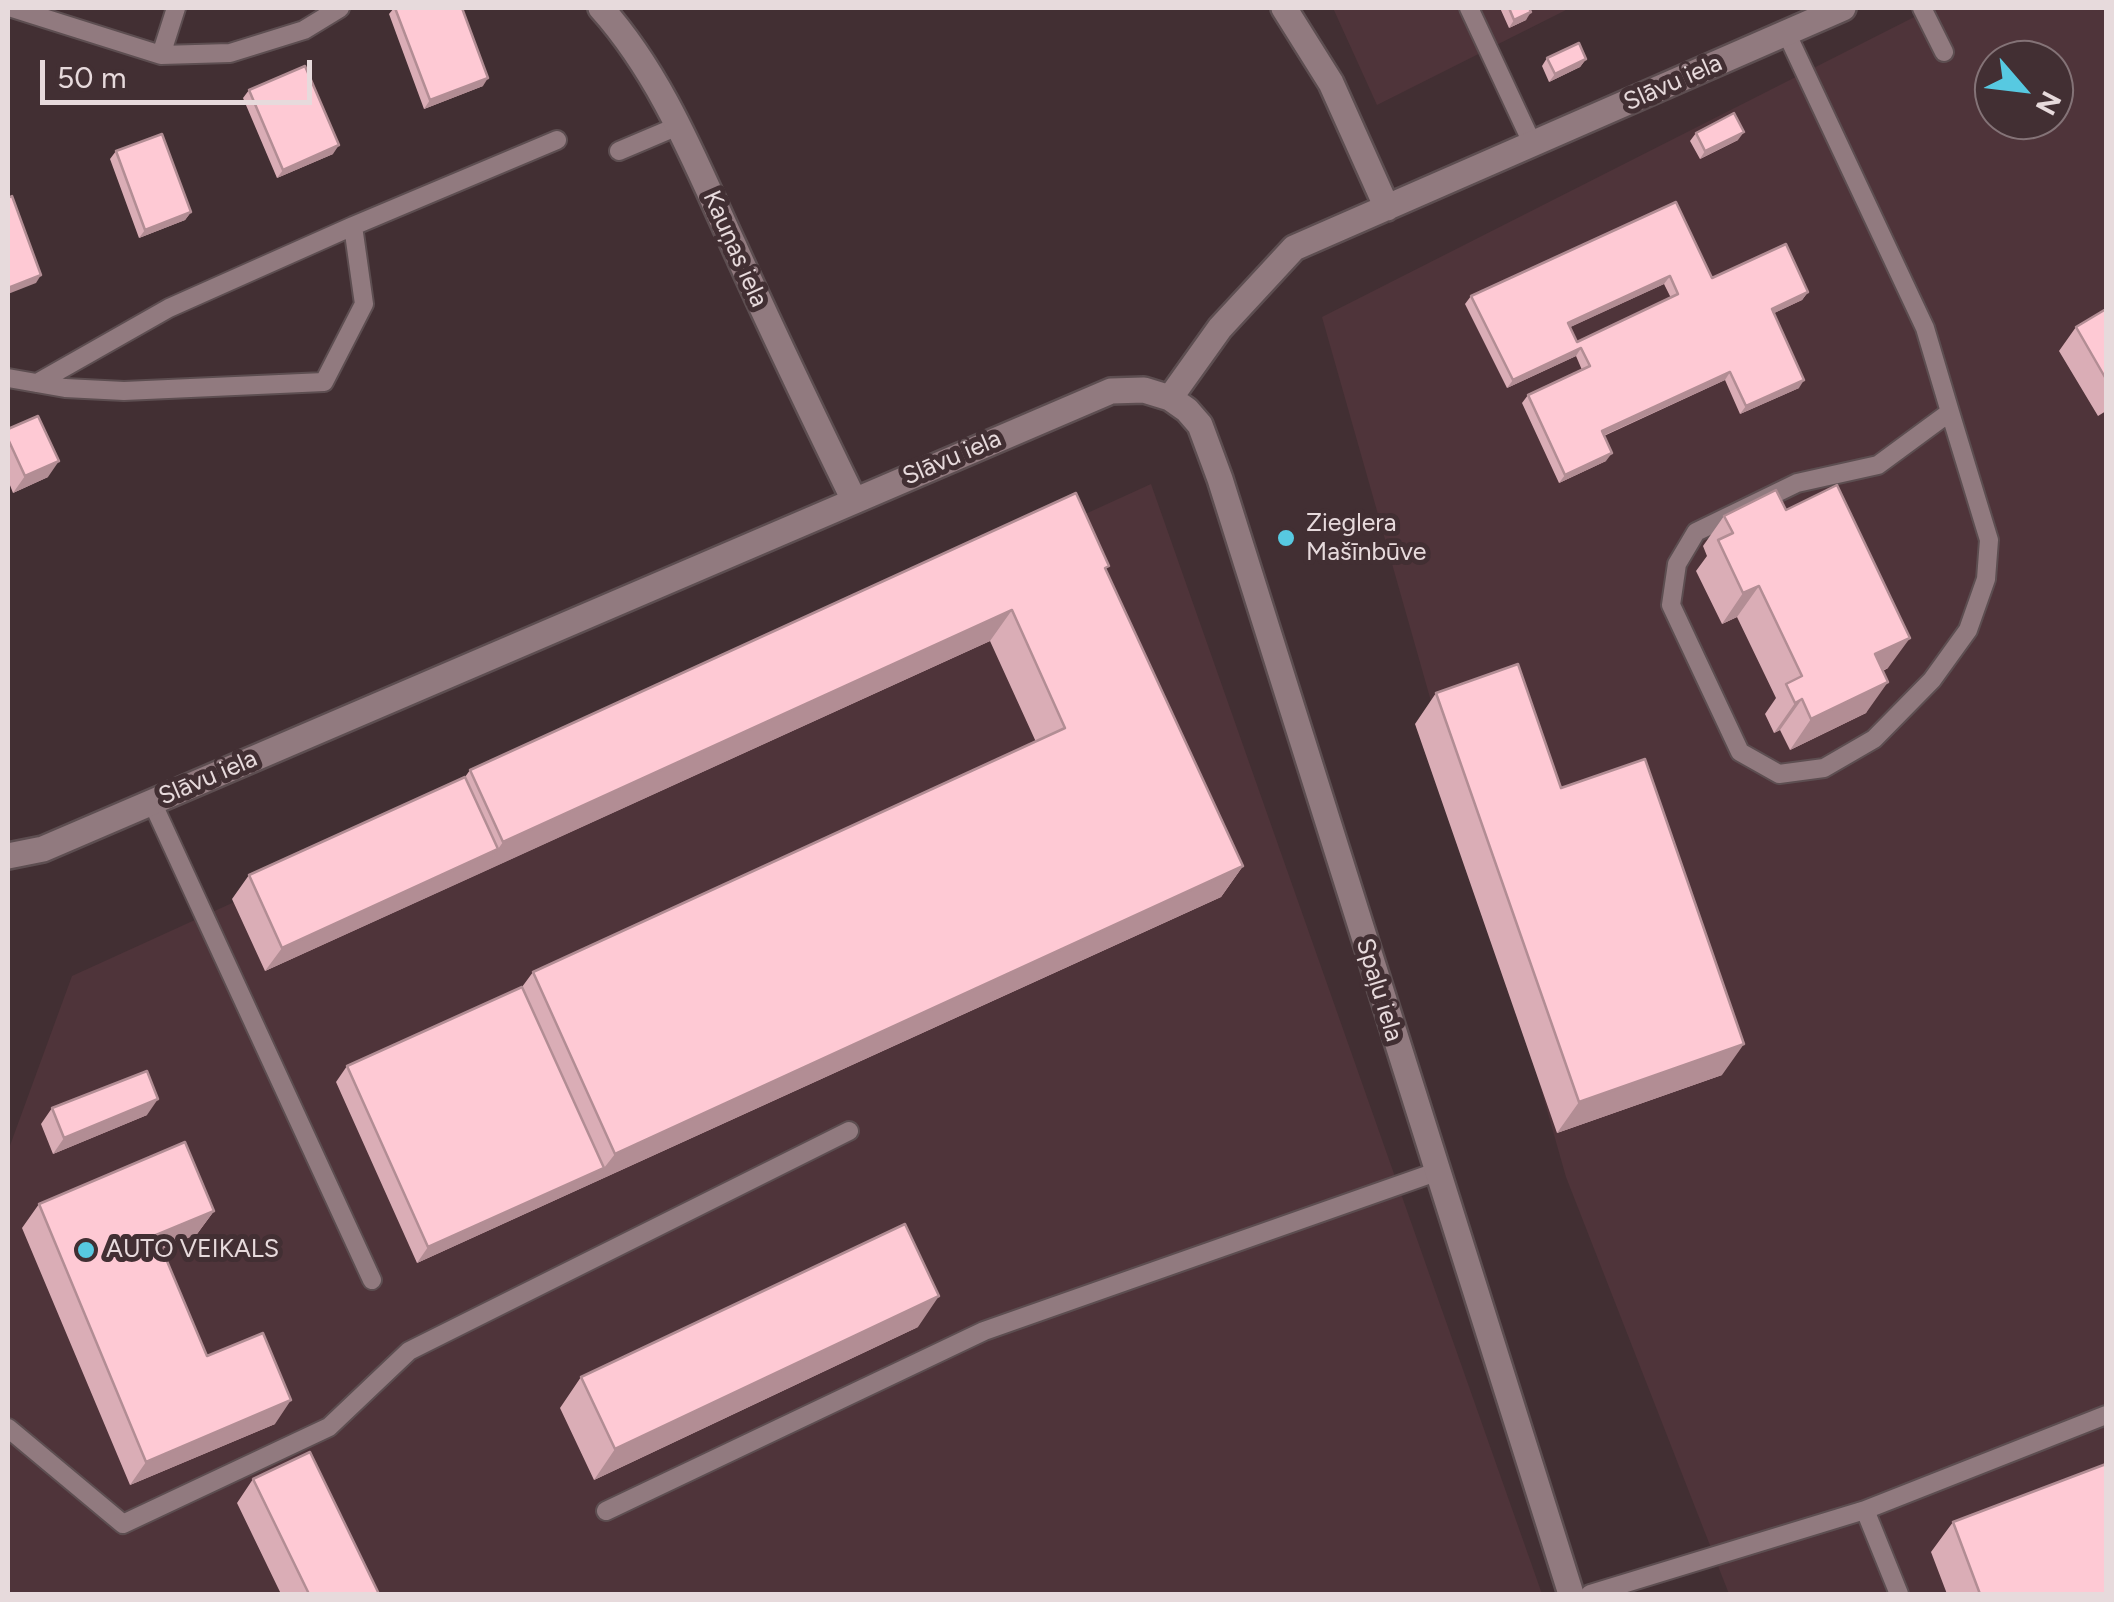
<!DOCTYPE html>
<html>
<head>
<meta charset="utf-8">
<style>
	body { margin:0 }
	#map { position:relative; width:2114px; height:1602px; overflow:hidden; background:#422f33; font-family:Figtree,sans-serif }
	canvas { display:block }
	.frame { position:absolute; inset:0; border:10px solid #e7dadc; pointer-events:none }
	.north { position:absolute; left:1974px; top:40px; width:100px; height:100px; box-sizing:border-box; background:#422f33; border:2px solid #847377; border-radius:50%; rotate:118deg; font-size:28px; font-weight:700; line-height:40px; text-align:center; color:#e7dadc }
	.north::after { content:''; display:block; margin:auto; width:35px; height:45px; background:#57c9e1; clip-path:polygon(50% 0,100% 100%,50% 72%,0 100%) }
	.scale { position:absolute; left:40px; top:60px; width:272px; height:45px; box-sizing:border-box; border:5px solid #e7dadc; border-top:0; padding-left:12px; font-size:30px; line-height:35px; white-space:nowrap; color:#e7dadc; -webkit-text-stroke:8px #422f33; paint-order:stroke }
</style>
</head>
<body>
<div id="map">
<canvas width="2114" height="1602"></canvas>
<div class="frame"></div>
<div class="north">N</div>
<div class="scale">50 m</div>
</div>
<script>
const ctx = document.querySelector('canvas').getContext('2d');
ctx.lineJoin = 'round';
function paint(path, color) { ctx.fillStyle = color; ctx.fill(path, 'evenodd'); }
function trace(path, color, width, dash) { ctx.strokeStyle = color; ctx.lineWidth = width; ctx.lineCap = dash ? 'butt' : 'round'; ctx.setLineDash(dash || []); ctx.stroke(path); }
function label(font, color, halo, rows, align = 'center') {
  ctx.font = font + ' Figtree,sans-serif'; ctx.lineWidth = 10; ctx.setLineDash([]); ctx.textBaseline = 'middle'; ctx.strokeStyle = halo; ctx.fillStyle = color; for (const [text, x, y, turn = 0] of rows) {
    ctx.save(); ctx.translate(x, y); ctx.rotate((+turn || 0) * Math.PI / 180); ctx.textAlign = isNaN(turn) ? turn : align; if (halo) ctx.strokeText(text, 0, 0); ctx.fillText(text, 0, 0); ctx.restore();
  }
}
paint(new Path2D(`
	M1333,8h237l-193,97z
	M1932,8h174v1586h-377l-163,-417 -244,-860zM1994,60h60v60h-60z
	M1151,484l391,1110h-1534v-443l64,-175z`), '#4f343a');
const lane = new Path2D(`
	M12,8l149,47 69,-2 74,-23 36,-22
	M1469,8l64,137
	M1922,8l22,44
	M1786,32l139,296 25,84 39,128 -3,39 -18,51 -36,50 -58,59 -50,29 -45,6 -39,-22 -69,-147 6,-41 19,-32 101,-49 81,-18 72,-53
	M161,55l15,-47
	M619,151l59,-25
	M8,378l57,10 59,3 200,-9 40,-78 -11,-78 204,-86
	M37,383l132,-75 184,-82
	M152,802l220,478
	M8,1428l115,96 206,-97 80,-76 440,-220
	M1865,1510l34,84
	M606,1511l378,-180 452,-159
	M1590,1594l275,-84 241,-95`);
const street = new Path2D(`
	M601,8c61,68 95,156 133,238 38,85 79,170 120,254
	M1284,8l47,75 56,125
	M1170,398l17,12 13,15 20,54 351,1115
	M8,856l35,-7 1068,-458 33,-1 26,8 50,-70 74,-80 549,-240`);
trace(lane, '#5d4e51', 22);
trace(street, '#5d4e51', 30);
trace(lane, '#917a7f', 18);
trace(street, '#917a7f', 25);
paint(new Path2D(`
	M394,8h68l21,78 -59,23 -35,-95z
	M1500,8h29l-3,12 -17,8z
	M1547,58l39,1 -6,8 -31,15 -7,-16z
	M249,90l84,64 -56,24 -34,-80z
	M1696,133l42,7 -38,19 -10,-18z
	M116,151l75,61 -6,8 -46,18 -29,-79z
	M1676,202l36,76 96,14 -6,8 -28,13 25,75 -59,26 -15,-34 -121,56 2,25 -47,22 -37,-80 6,-8 54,-25 -6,-14 -69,32 -42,-84 6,-8zM1664,284l7,14 -94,44 -7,-15z
	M2106,309v102l-8,5 -39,-65 17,-24z
	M8,429l40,48 -35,16 -5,-13z
	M1786,510l102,158 -5,3 -17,42 -76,37 -10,-20 -6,3 -9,-19 11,-16 -39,-81 -15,7 -26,-53 11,-15 -4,-10 21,-30z
	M1106,570l137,296 -22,31 -804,366 -81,-181 11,-16 175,-79 11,-15 503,-230 -46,-101 -725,330 -33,-72 17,-24 216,-98 5,-7z
	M1436,693l286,382 -165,58 -142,-409z
	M52,1108l95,7 -94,39 -12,-30z
	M39,1204l175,7 -17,23 -35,15 45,107 68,68 -145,61 -108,-257z
	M918,1327l-324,153 -34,-72 21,-31z
	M253,1479l126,115h-98l-44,-91z
	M1953,1522l153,72h-159l-16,-42z`), '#daadb6');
paint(new Path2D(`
	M1531,12l-5,8 -17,8 5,-8z
	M1586,59l-6,8 -31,15 6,-8z
	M488,78l-5,8 -59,23 6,-9z
	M1744,132l-6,8 -38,19 5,-8z
	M339,145l-6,9 -56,24 6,-8z
	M191,212l-6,8 -46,18 6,-8z
	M41,275l-5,8 -28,11v-6z
	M1670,276l-6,8 -102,47 6,-8z
	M1808,292l-6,8 -36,17 6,-8z
	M1581,348l-5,8 -69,32 6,-8z
	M1730,372l-5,8 -129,59 6,-8z
	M1804,380l-5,8 -59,26 6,-8z
	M1612,453l-6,8 -47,22 6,-8z
	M59,461l-11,16 -35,16 12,-17z
	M1759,586l-22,31 -15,7 21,-31z
	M1012,610l-22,31 -509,232 22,-31z
	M1910,638l-22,30 -35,17 22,-31z
	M1888,682l-22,31 -76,37 21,-31z
	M1802,699l-22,31 -6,3 21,-30z
	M498,849l-17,24 -216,98 17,-23z
	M1243,866l-22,31 -804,366 11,-16 176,-79 11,-14z
	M1744,1044l-22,31 -165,58 22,-31z
	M158,1099l-11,16 -94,39 11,-16z
	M214,1211l-17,23 -58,25 17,-24z
	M939,1296l-21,31 -324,153 21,-31z
	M291,1400l-16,24 -145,61 16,-23z`), '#b28d94');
const building = new Path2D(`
	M395,8h67l26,70 -58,22z
	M1509,8h20l2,4 -17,8z
	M1579,43l7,16 -31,15 -8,-16z
	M305,66l34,79 -56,25 -34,-80z
	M1734,113l10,19 -39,19 -9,-18z
	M162,134l29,78 -46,18 -29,-79z
	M12,196l29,79 -33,13v-90z
	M1676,202l36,76 74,-34 22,48 -36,17 32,71 -58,26 -16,-34 -128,59 10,22 -47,22 -37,-80 62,-29 -9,-18 -68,32 -42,-84zM1670,276l8,18 -101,48 -9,-19z
	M2106,309v70l-30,-52z
	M38,416l21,45 -34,15 -17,-37v-10z
	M1837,485l73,153 -35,16 13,28 -77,37 -9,-20 -7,4 -9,-19 16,-8 -43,-90 -16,7 -25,-53 15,-7 -9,-17 52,-26 10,20z
	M1076,493l33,73 -4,2 138,298 -628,288 -82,-182 532,-244 -53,-118 -509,232 -33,-72z
	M1518,664l43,124 84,-29 99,285 -165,58 -143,-409z
	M465,777l33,72 -216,99 -33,-73z
	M522,987l82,181 -176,79 -81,-181z
	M147,1071l11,28 -94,39 -12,-30z
	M185,1142l29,69 -58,24 51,121 56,-23 28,67 -145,62 -107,-258z
	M905,1224l34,72 -324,153 -34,-72z
	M310,1452l69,142h-70l-56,-115z
	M2106,1464v130h-126l-27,-72z`);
paint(building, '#fec9d4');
trace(building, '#b28d94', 2.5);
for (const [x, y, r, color] of [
	[1286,538,10,"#57c9e1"],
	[86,1250,10,"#57c9e1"]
]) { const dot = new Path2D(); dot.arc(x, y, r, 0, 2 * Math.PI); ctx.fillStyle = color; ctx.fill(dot); trace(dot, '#422f33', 4); }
label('25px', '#e7dadc', '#422f33', [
	["Slāvu iela",1673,83,-24],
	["Kauņas iela",735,249,66],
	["Slāvu iela",952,458,-23],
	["Slāvu iela",208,778,-23],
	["Spaļu iela",1379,990,73]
]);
label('25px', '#e7dadc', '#422f33', [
	["Zieglera",1306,524],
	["Mašīnbūve",1306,553],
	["AUTO VEIKALS",106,1250]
], 'left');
</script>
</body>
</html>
